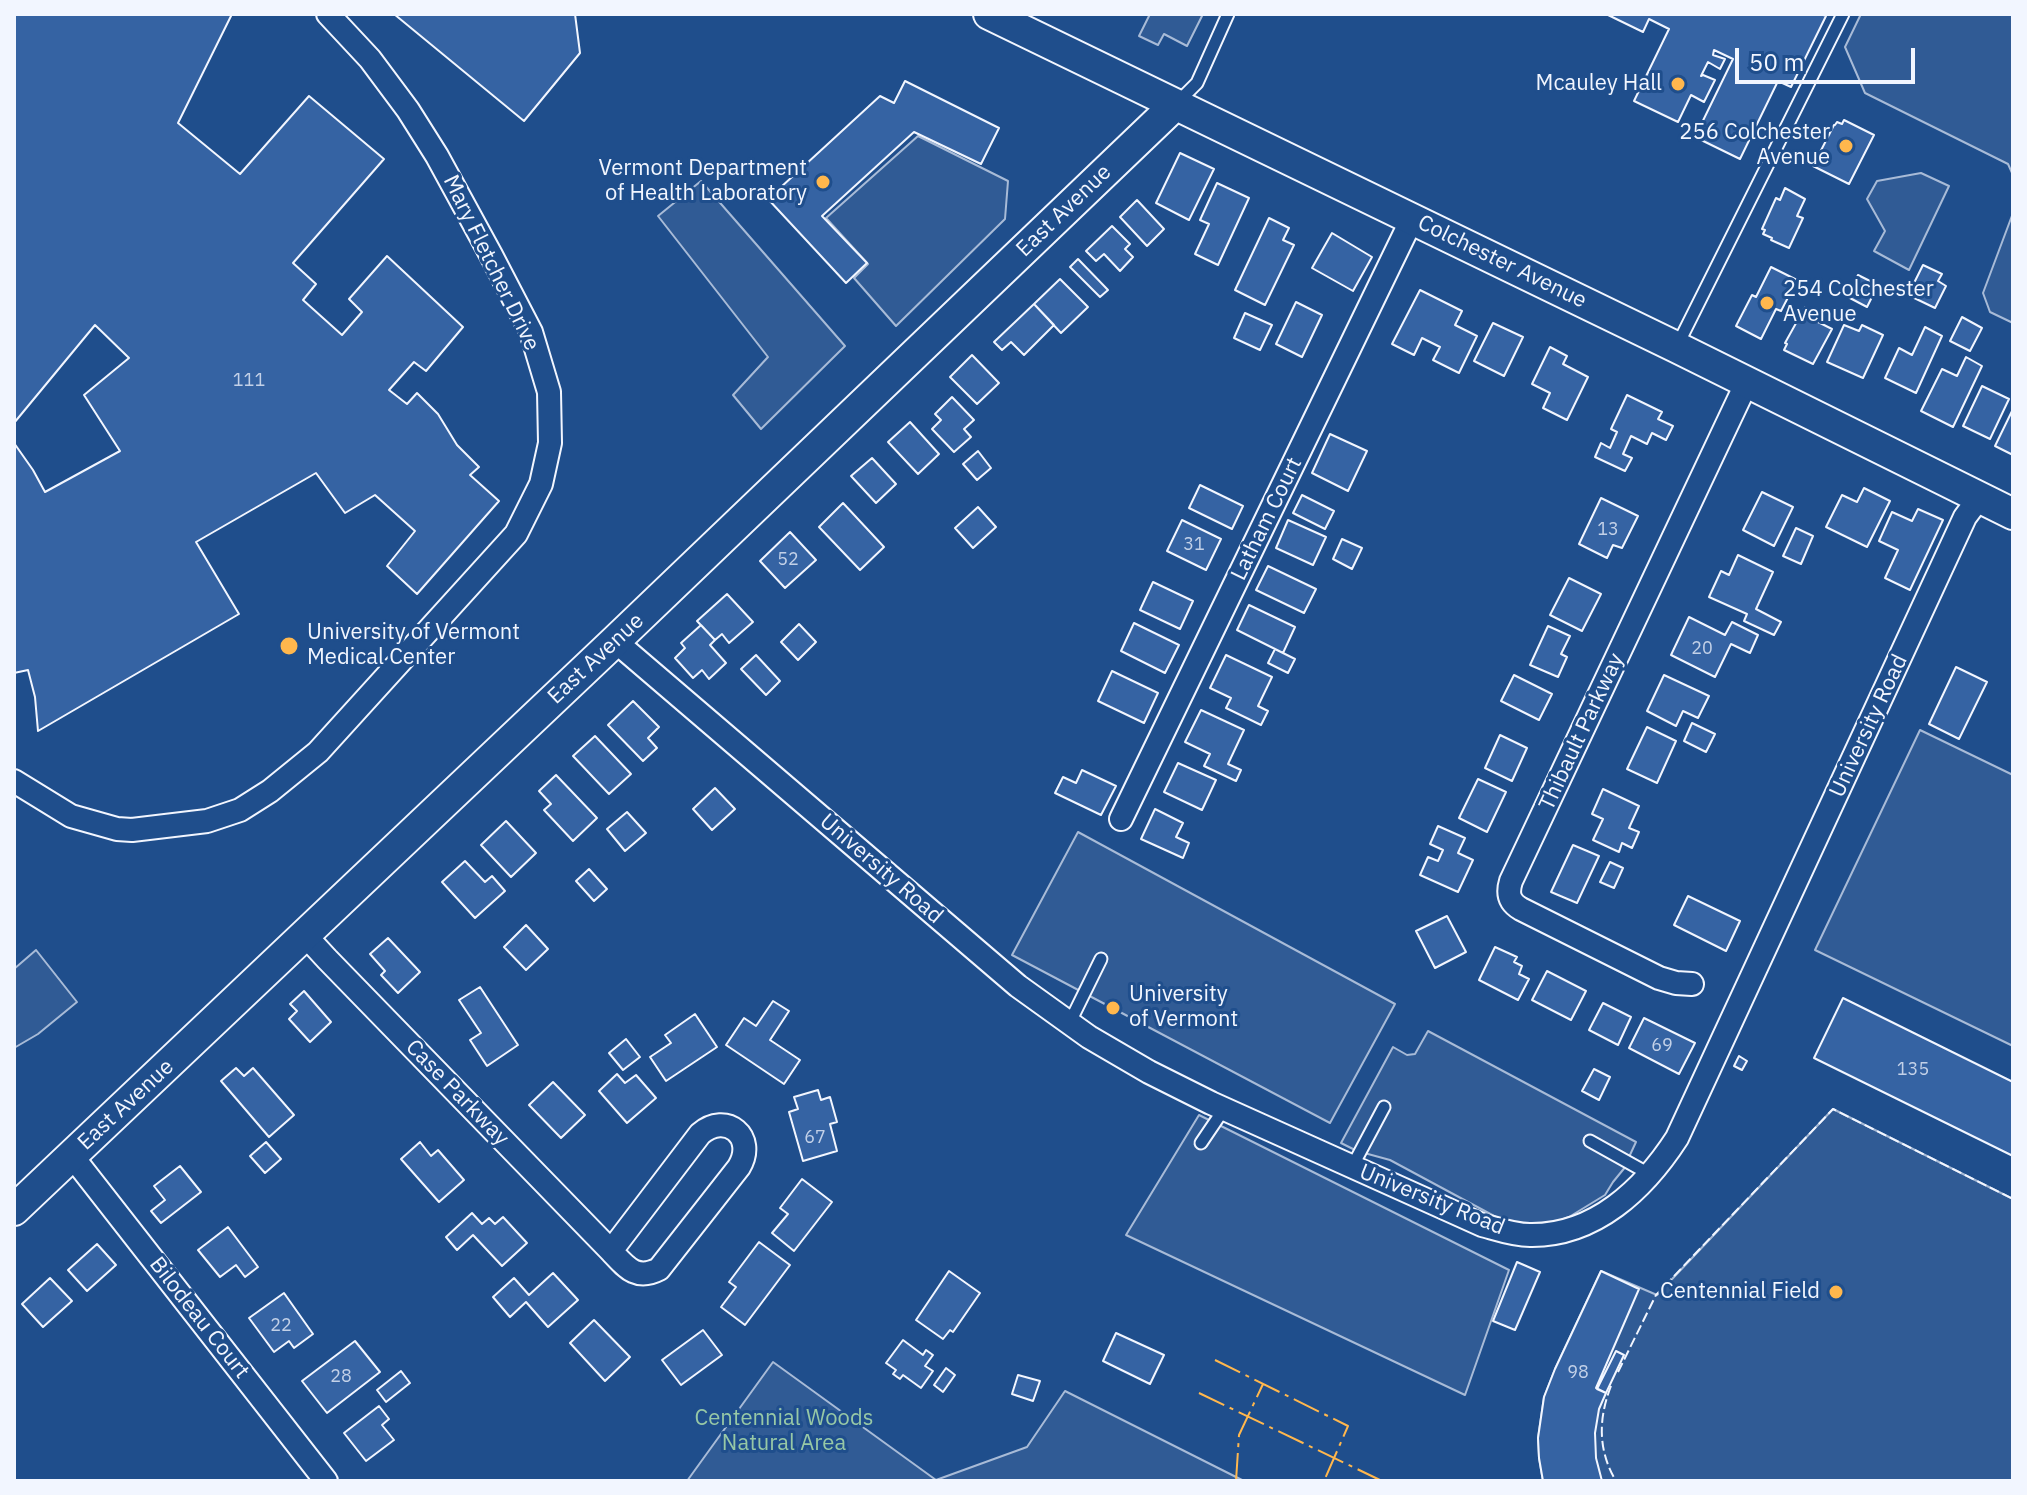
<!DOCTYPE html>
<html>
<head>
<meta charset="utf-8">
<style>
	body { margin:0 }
	#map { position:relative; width:2027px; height:1495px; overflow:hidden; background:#1f4e8c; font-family:"IBM Plex Sans",sans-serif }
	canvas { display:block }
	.frame { position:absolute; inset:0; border:16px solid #f2f6ff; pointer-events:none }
	.scale { position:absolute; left:1735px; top:48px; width:180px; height:36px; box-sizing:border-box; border:4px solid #f2f6ff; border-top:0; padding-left:10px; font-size:24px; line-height:28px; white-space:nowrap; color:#f2f6ff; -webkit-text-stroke:6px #1f4e8c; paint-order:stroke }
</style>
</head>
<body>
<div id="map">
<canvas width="2027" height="1495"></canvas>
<div class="frame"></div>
<div class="scale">50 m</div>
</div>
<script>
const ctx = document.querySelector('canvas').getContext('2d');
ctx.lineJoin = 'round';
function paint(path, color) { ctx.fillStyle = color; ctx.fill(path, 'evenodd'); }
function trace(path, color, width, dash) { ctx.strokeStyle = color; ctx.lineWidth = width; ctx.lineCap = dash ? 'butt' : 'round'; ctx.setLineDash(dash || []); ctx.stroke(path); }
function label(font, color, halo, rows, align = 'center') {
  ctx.font = font + ' "IBM Plex Sans",sans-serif'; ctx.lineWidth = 6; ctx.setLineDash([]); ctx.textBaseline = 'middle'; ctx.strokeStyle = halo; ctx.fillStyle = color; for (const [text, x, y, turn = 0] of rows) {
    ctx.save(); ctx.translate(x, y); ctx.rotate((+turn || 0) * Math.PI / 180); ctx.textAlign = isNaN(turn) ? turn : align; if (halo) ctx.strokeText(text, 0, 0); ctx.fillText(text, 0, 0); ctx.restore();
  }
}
const built = new Path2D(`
	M1150,14h53l-16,32 -23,-12 -6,11 -19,-9z
	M1861,14h152v161l-5,-11 -143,-71 -20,-46z
	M918,136l90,45 -3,38 -109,107 -42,-48 14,-14 -42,-46z
	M1921,173l28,13 -40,84 -35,-19 11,-20 -18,-32 10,-18z
	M701,181l144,165 -84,83 -28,-34 35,-38 -110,-141z
	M2013,213v110l-23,-11 -7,-19z
	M1920,730l93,45v271l-198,-96z
	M1078,832l317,172 -65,119 -318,-168z
	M36,950l41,52 -39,32 -24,14v-79z
	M1428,1031l208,111 -7,15 2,3 -18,22 -8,13 -36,22 -13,5 -10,3 -34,-1 -16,-7 -106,-57 -33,-9 -16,-8 52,-96 14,8 8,-1z
	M1833,1109l180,90v282h-470l-4,-23 -1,-20 6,-41 11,-28 46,-98 56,24z
	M1199,1115l310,155 -44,125 -339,-160z
	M773,1362l163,118 91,-33 38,-56 179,90h-557z`);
paint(built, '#305b95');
trace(built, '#a8bbd7', 2);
const building = new Path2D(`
	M14,14h218l-54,109 62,51 69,-78 75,63 -91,104 23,21 -13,16 39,35 20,-23 -13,-13 38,-43 76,71 -37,44 -12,-9 -25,28 18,14 10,-11 21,21 19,31 22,22 -9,8 29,26 -82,93 -30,-28 28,-35 -40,-36 -30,18 -29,-40 -120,69 43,72 -201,117 -3,-34 -7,-27 -14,3v-230l19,27 12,22 75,-41 -36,-56 45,-37 -34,-33 -81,98z
	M394,14h181l5,39 -56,68z
	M1606,14h215l5,2 -35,71 -13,-6 -38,78 -45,-22 38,-78 -19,-9 -1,5 12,4 -5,10 -12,-7 -7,14 2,-1 12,5 -11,22 -13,-7 -13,27 -44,-21 35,-72 -20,-10 -6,13z
	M905,81l94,47 -18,36 -67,-32 -92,84 45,47 -21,20 -78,-84 112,-103 14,7z
	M1844,120l30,15 -25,49 -36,-18 21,-41h1l2,-3 5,2z
	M1180,153l34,16 -25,51 -33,-17z
	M1217,183l32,15 -31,67 -23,-11 14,-30 -9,-4z
	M1785,188l20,11 -8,17 6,2 -14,30 -18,-8 1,-2 -9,-4 2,-4 -3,-1 14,-31 4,2z
	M1137,200l27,29 -17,17 -27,-29z
	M1269,218l20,10 -6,12 11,5 -29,60 -30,-15z
	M1112,226l18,18 -5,5 8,8 -13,14 -16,-17 -8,7 -10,-10z
	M1332,233l40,24 -19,34 -41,-23z
	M1078,259l30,31 -8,7 -30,-30z
	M1923,265l19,9 -4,7 8,5 -11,22 -27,-13z
	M1771,267l26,13 -16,31 -5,-2 -15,30 -25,-13 16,-31 4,2z
	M1858,275l20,10 -11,22 -19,-10z
	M1060,279l28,28 -27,26 -27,-29z
	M1420,290l42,21 -7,14 22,11 -18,37 -26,-13 7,-13 -18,-9 -8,17 -22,-11z
	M1296,302l26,13 -20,42 -26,-13z
	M1034,304l20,21 -30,30 -13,-13 -9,8 -8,-8z
	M1805,307l14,7 -3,7 16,8 -19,35 -29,-14 3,-6 -2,-1z
	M1245,313l27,12 -12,25 -26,-12z
	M1962,317l20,11 -12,23 -20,-10z
	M1493,323l30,14 -19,39 -30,-15z
	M1844,325l15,6 3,-6 21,10 -20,43 -36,-16z
	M1925,327l17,9 -26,57 -31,-15 14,-30 13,7z
	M1550,347l17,9 -4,8 25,13 -21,43 -24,-12 7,-15 -18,-9z
	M972,355l27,28 -22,21 -27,-27z
	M1966,357l16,9 -29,61 -32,-16 21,-42 15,7z
	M1982,386l27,13 -19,40 -27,-13z
	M1627,395l35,17 -4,7 15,7 -7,14 -14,-7 -5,11 -16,-8 -8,18 9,4 -7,13 -30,-14 6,-14 9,5 7,-16 -6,-3z
	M952,397l22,23 -10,9 7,8 -17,15 -22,-23 9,-9 -6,-6z
	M2013,409v46l-18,-9z
	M910,422l29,32 -21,20 -30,-32z
	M1330,434l37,17 -19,40 -36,-18z
	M978,451l13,17 -14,12 -14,-16z
	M872,458l24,26 -20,19 -25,-27z
	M1200,485l43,21 -11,23 -43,-21z
	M1864,488l26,13 -23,46 -41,-20 16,-32 15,7z
	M1762,492l31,15 -19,39 -31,-16z
	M1302,495l32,16 -9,18 -32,-16z
	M1601,498l37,18 -16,32 -9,-3 -6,13 -28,-14z
	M843,503l41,44 -24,23 -41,-43z
	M978,507l18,20 -23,21 -18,-20z
	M1918,509l25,11 -33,70 -25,-12 13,-28 -19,-9 13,-29 20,9z
	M1182,520l39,19 -15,31 -39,-19z
	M1288,520l38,17 -13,28 -37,-17z
	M1796,528l17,8 -12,28 -18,-8z
	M790,532l26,28 -31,28 -25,-27z
	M1342,539l20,9 -10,21 -19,-10z
	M1738,555l35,17 -17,37 25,13 -7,13 -30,-14 3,-7 -38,-17 12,-26 8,4z
	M1268,566l48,23 -12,24 -48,-23z
	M1569,578l32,16 -19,37 -32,-16z
	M1153,582l40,19 -13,28 -40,-19z
	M727,594l26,28 -24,21 -7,-9 -7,6 -18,-19z
	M1249,605l46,22 -12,26 -46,-23z
	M1689,617l36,18 7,-13 26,13 -8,18 -19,-9 -16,33 -44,-22z
	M1134,623l45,22 -14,28 -44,-22z
	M799,624l17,18 -18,18 -17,-18z
	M701,625l14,15 -5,5 16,18 -17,16 -7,-9 -9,8 -18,-20 10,-10 -4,-5z
	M1548,626l22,10 -9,18 6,3 -9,20 -28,-12z
	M1275,649l20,10 -7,14 -20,-10z
	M756,655l24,26 -14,14 -25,-26z
	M1226,655l46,22 -14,29 10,5 -7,14 -35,-17 5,-10 -21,-10z
	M1956,667l31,15 -28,57 -30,-15z
	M1112,671l46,22 -14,30 -46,-22z
	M1514,675l38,19 -13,26 -38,-19z
	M1664,675l45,21 -11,22 -15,-7 -7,15 -29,-15z
	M633,701l26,26 -11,11 9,10 -14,13 -35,-36z
	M1201,710l43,20 -16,34 13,6 -5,11 -32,-15 6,-12 -25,-12z
	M1692,723l23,11 -9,18 -22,-11z
	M1647,727l29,14 -19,42 -30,-14z
	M1500,735l27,13 -15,33 -27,-13z
	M595,736l36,38 -22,20 -36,-38z
	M1178,763l38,17 -14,30 -38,-18z
	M1082,770l34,16 -15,29 -46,-22 8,-16 13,6z
	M556,775l41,43 -24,23 -29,-31 7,-6 -12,-13z
	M1478,779l28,13 -19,40 -28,-14z
	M715,788l20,21 -23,21 -19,-21z
	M1603,789l36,17 -10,22 10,4 -7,16 -10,-5 -3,9 -26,-12 10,-21 -11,-5z
	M1155,809l28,14 -7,14 13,6 -6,15 -42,-19z
	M627,812l19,21 -21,18 -18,-22z
	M506,821l30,32 -25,24 -30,-32z
	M1438,826l27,12 -7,15 15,7 -15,32 -38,-17 8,-18 10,4 5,-11 -13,-6z
	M1573,845l26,11 -22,47 -26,-11z
	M465,861l20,21 7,-6 13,15 -30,27 -33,-36z
	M1610,862l13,6 -9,20 -14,-6z
	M589,869l18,20 -13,12 -18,-20z
	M1688,896l52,25 -14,30 -52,-26z
	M1447,916l19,36 -31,16 -19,-37z
	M526,925l22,24 -22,21 -22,-23z
	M388,938l32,34 -22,21 -17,-18 4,-4 -15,-17z
	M1495,947l22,10 -3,5 8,4 -3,8 10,5 -11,21 -39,-20z
	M1547,971l39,20 -15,29 -39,-20z
	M480,987l38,58 -31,21 -17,-26 11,-7 -22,-33z
	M304,991l27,31 -21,20 -21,-23 8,-8 -7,-7z
	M1843,998l170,84v74l-199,-98z
	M773,1001l16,10 -19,29 30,20 -16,24 -58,-39 18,-27 12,8z
	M1603,1003l28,14 -13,28 -29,-15z
	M695,1014l22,33 -51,34 -16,-24 21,-14 -6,-8z
	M1644,1018l51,25 -16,31 -50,-26z
	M626,1039l14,18 -17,13 -14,-17z
	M1739,1056l8,5 -5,9 -8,-4z
	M236,1068l8,8 9,-8 41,47 -25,22 -48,-56z
	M1594,1069l16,8 -11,23 -17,-9z
	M617,1074l8,9 11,-8 20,23 -29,25 -28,-32z
	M553,1082l32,33 -24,23 -32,-33z
	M818,1090l3,10 9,-3 7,25 -7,2 7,27 -34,10 -14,-49 9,-3 -4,-12z
	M266,1142l15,17 -16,14 -15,-17z
	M420,1142l11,14 7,-6 26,30 -25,22 -38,-43z
	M180,1166l21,26 -40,31 -10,-12 14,-11 -11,-14z
	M802,1179l30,23 -38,49 -22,-18 16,-19 -8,-6z
	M472,1213l10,11 7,-6 6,6 8,-7 24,26 -25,23 -29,-31 -16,15 -11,-13z
	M228,1227l30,40 -13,10 -9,-12 -16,12 -22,-27z
	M759,1242l31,23 -45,60 -24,-18 15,-20 -7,-5z
	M97,1244l19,21 -29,26 -19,-21z
	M1517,1262l23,10 -25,58 -22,-9z
	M949,1271l31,22 -27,39 -3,-2 -7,9 -27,-19z
	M1601,1271l38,18 -43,99 10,5 -7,16 -4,24 1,25 6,23h-59l-4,-23 -1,-20 6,-41 11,-28z
	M553,1273l25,27 -30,27 -22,-25 -16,15 -17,-20 21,-19 15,17z
	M50,1278l22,23 -29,26 -21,-23z
	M284,1293l29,41 -19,14 -5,-7 -15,11 -25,-34z
	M594,1320l36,37 -25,24 -35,-38z
	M703,1330l19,25 -41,30 -19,-25z
	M1116,1333l48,22 -14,29 -47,-23z
	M903,1340l20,15 3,-5 7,5 -8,11 8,5 -12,17 -18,-13 -3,4 -7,-5 3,-4 -10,-7z
	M355,1341l25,31 -53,41 -25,-32z
	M1616,1351l8,4 -18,38 -9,-4z
	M946,1368l9,7 -12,17 -9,-7z
	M401,1371l9,12 -24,19 -9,-12z
	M1018,1375l22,6 -7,20 -21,-7z
	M379,1406l10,13 -7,6 12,15 -28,21 -22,-28z`);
paint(building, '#3563a3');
trace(building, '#f2f6ff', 2);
const lane = new Path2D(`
	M1177,103l20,-20 31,-69
	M1677,346l166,-332
	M1069,1024l32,-65
	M1590,1141l61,34
	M1201,1143l23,-34
	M1352,1167l32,-60`);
const street = new Path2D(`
	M615,641l403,345 71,51 60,35 62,31 271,122c15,4 31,10 48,10 65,1 114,-46 147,-97l288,-621 15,-20
	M14,781l57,35 46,13 15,1 75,-9 33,-11 30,-19 48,-39 198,-218 25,-50 9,-41 -1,-51 -18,-60 -40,-77 -54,-99 -29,-46 -38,-51 -42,-45
	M1121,819l291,-600
	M304,934l23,25 284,292c15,16 25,30 48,18l80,-102c18,-30 -13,-56 -39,-33l-89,117
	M1692,984l-16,-1 -17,-5 -138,-69c-12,-7 -14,-15 -10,-28l236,-499
	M72,1156l254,325`);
const secondary = new Path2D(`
	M989,14l687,333 337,167
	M14,1210l601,-569 560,-536`);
trace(lane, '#f2f6ff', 15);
trace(street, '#f2f6ff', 26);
trace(secondary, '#f2f6ff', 34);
trace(lane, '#1f4e8c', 11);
trace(street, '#1f4e8c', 22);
trace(secondary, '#1f4e8c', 30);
trace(new Path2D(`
	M1618,1372l38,-77 177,-186 180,90
	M1611,1386c-13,33 -13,65 5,95`), '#f2f6ff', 2, [10, 4]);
trace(new Path2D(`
	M1215,1360l133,66 -24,55
	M1199,1393l183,88
	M1236,1481l3,-46 24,-51`), '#ffb74d', 2, [28, 6, 4, 6]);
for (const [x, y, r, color] of [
	[1678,84,8,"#ffb74d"],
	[1846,146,8,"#ffb74d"],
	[823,182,8,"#ffb74d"],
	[1767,303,8,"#ffb74d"],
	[289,646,10,"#ffb74d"],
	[1113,1008,8,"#ffb74d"],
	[1836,1292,8,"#ffb74d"]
]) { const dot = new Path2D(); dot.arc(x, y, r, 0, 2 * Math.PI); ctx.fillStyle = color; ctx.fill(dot); trace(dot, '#1f4e8c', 3); }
label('18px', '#c3d1e8', null, [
	["111",249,381],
	["13",1608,530],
	["31",1194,545],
	["52",788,560],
	["20",1702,649],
	["69",1662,1046],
	["135",1913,1070],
	["67",815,1138],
	["22",281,1326],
	["98",1578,1373],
	["28",341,1377]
]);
label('22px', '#f2f6ff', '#1f4e8c', [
	["Mcauley Hall",1662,84],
	["256 Colchester",1830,133],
	["Avenue",1830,158],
	["Vermont Department",807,169],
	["of Health Laboratory",807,194],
	["254 Colchester",1783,290,"left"],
	["Avenue",1783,315,"left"],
	["University of Vermont",307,633,"left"],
	["Medical Center",307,658,"left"],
	["University",1129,995,"left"],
	["of Vermont",1129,1020,"left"],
	["Centennial Field",1820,1292]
], 'right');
label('22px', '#f2f6ff', '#1f4e8c', [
	["East Avenue",1064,211,-44],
	["Colchester Avenue",1502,262,26],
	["Mary Fletcher Drive",491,263,64],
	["Latham Court",1267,519,-64],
	["East Avenue",596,659,-43],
	["University Road",1869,726,-65],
	["Thibault Parkway",1582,732,-65],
	["University Road",881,869,41],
	["Case Parkway",457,1093,46],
	["East Avenue",126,1105,-43],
	["University Road",1432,1200,22],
	["Bilodeau Court",199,1318,52]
]);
label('22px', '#97c8a6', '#1f4e8c', [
	["Centennial Woods",784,1419],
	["Natural Area",784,1444]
]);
</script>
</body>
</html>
